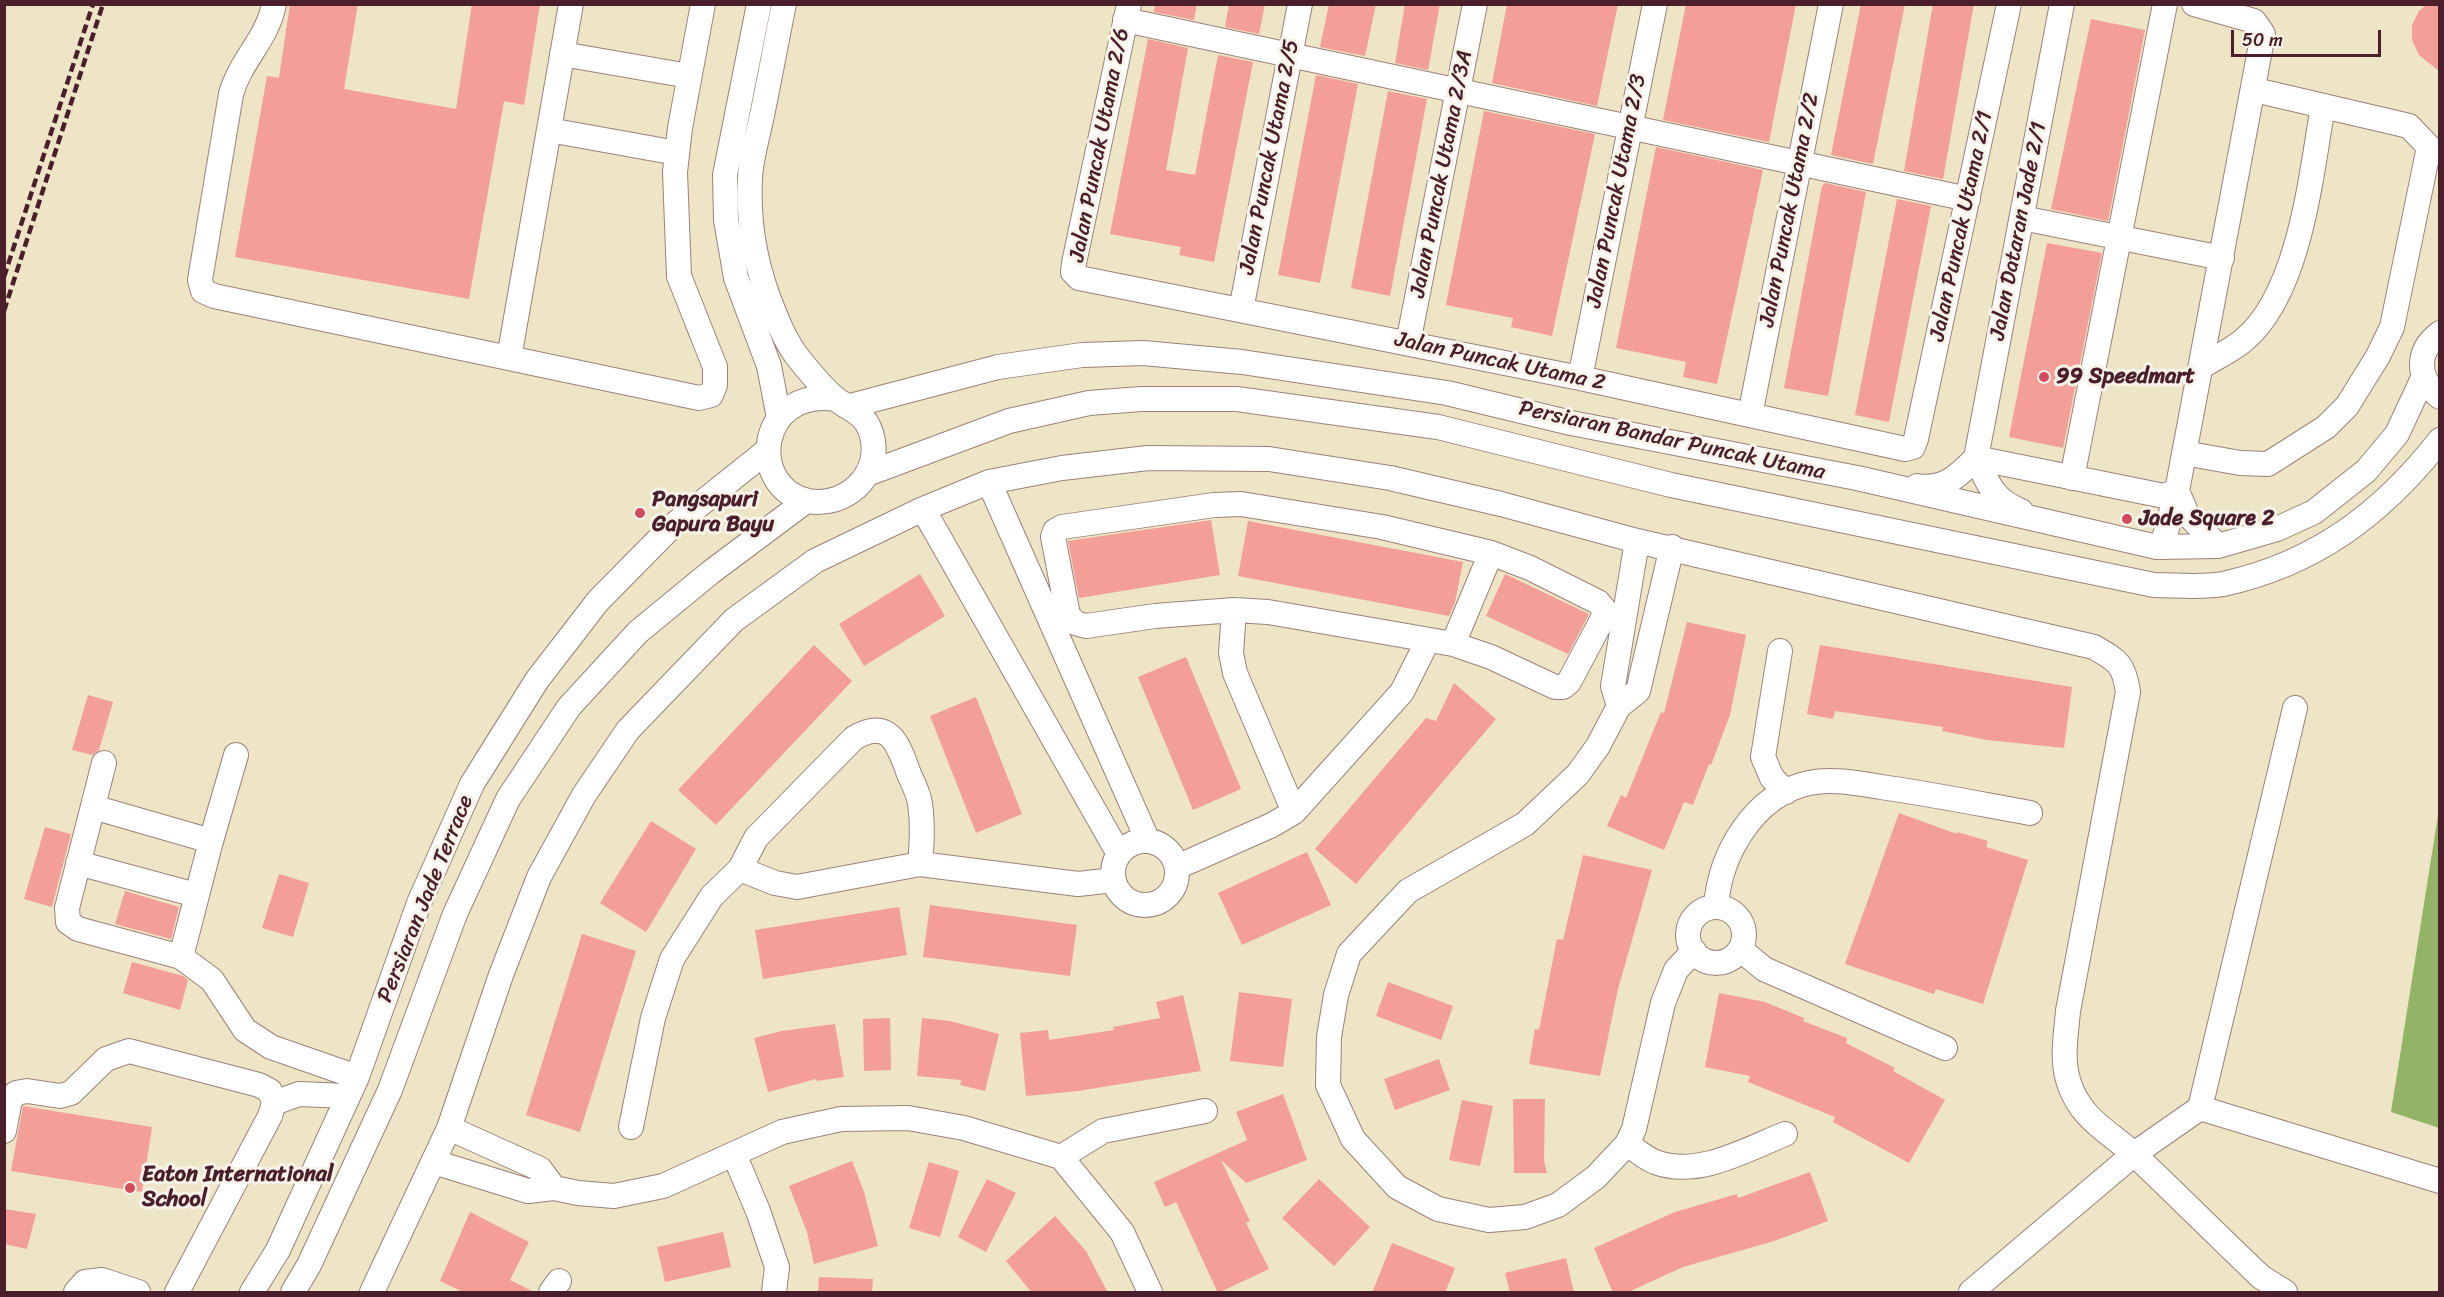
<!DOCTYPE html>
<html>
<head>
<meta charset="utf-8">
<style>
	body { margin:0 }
	#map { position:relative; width:2444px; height:1297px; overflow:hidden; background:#eee4c6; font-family:Sriracha,sans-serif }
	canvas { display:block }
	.frame { position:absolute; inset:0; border:6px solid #4a1f2b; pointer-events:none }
	.scale { position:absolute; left:2231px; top:30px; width:150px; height:27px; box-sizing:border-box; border:3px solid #4a1f2b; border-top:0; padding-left:8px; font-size:18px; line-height:21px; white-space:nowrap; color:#4a1f2b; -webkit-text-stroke:4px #f7f3e8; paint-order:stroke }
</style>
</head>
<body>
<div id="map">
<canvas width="2444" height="1297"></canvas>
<div class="frame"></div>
<div class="scale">50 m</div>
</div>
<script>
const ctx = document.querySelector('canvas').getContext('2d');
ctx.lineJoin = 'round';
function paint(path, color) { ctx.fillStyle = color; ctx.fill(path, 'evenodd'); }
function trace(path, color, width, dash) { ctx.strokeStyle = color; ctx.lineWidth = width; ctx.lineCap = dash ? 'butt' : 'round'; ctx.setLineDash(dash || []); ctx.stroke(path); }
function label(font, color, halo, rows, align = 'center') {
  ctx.font = font + ' Sriracha,sans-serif'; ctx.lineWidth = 6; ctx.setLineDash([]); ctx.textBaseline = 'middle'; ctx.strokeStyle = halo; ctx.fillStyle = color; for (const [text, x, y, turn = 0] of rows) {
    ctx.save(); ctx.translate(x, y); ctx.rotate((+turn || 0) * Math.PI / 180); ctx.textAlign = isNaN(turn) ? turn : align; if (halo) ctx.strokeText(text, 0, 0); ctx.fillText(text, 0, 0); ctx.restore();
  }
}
paint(new Path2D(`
	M2439,809v319l-48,-16z`), '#93b467');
paint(new Path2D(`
	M290,4h68l-14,85 112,20 16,-105h68l-16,101 -20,-4 -35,198 -234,-42 32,-181 12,2z
	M1155,4h42l-3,16 -40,-8z
	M1229,4h36l-6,30 -34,-7z
	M1329,4h47l-11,52 -45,-9z
	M1405,4h35l-12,66 -33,-7z
	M1507,4h111l-21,102 -105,-23z
	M1686,4h110l-27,138 -106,-22z
	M1861,4h44l-32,160 -42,-9z
	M1933,4h41l-31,175 -39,-8z
	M2427,4h12v67l-20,-16 -7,-15v-15l7,-14z
	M2091,19l54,11 -37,191 -57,-12z
	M1148,39l40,9 -22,122 29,5 23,-120 35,7 -39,200 -35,-7 2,-8 -71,-13z
	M1316,75l42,9 -38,199 -42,-8z
	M1388,91l39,8 -37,197 -39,-8z
	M1484,111l111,23 -43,202 -41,-9 2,-9 -67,-13z
	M1656,147l107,23 -46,214 -34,-7 3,-15 -70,-14z
	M1825,183l41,9 -38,204 -44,-8 38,-202z
	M1897,199l34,7 -42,216 -34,-7z
	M2047,243l55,10 -39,195 -54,-11z
	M1211,520l9,55 -141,23 -11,-57z
	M1248,521l215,41 -8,40 -6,14 -211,-40z
	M920,574l25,42 -81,50 -25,-42z
	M1505,574l84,40 -21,40 -82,-38z
	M1687,622l59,13 -16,80 -19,50 -2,-1 -16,41 -9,-3 -20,48 -57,-24 14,-31 5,3 35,-86 3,1z
	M814,645l38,36 -136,144 -38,-35z
	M1820,645l252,42 -8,61 -77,-8 -45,-9 1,-4 -108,-16 -2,8 -26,-5z
	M1186,657l55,132 -48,21 -55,-133z
	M1454,683l42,36 -140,165 -41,-35 111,-131 10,3z
	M88,695l25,7 -14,48 -7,5 -20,-5z
	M976,697l46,117 -46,19 -46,-117z
	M1899,813l58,21v-2l31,9 -2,6 42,13 -45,144 -47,-15 -2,5 -89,-30z
	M651,821l45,28 -50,83 -46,-29z
	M45,827l26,7 -19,73 -28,-8z
	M1307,852l24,53 -89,40 -24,-52z
	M1583,855l69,15 -34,119 -18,87 -71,-12 6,-35 4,1 18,-91 6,1z
	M279,874l30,9 -16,54 -31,-9z
	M125,891l54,16 -8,32 -56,-15z
	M930,905l147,20 -7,51 -147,-19z
	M899,907l8,48 -144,24 -8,-49z
	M582,934l54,17 -56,181 -54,-17z
	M132,962l51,14 5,4 -8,30 -57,-17z
	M1388,982l65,24 -12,34 -65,-24z
	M1239,992l53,7 -9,68 -53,-6z
	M1719,993l46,9 39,16 -1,3 44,17 -1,5 49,25 -2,3 52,29 -36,63 -76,-41 2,-5 -87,-35 2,-6 -45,-9z
	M1183,995l18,76 -123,20 -52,5 -6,-63 28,-3 1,10 65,-10 -1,-3 47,-9 -4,-16z
	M890,1018l1,52 -27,1 -1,-52z
	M922,1018l28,3 49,13 -14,57 -25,-6 1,-5 -44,-4z
	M835,1024l9,53 -27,4 -1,-2 -48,13 -14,-54 28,-7z
	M1439,1059l11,31 -55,20 -11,-31z
	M1283,1094l24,66 -61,23 -25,-23 29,61 -4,2 23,46 -51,24 -42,-91 -11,5 -11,-25 93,-42 -11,-28z
	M1513,1099h32l-1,62 3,12h-33z
	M1462,1100l31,6 -13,60 -31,-6z
	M23,1106l129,21 -10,65 -131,-21z
	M852,1161l12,31 14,54 -64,18 -7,-32 -18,-46z
	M929,1162l30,9 -19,66 -31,-9z
	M1810,1172l18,49 -54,20 -91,26 -57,26h-13l-19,-45 81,-36 62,-18 1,4z
	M987,1179l29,14 -30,59 -28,-15z
	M1319,1179l51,48 -36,39 -52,-48z
	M4,1209l32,5 -9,35 -23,-5z
	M470,1212l59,30 -19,38 26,13h-71l-25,-12z
	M1055,1216l31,35 22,42h-76l-26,-32z
	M723,1232l8,35 -66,15 -8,-35z
	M1392,1243l63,25 -10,25h-73z
	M1566,1258l8,35h-64l-5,-20z
	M819,1277l54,2 -1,14h-54z`), '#f49e98');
const minor = new Path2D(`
	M274,4c-6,34 -34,57 -43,90l-31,186 3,11 11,5 485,102 12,-3 4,-10v-18l-36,-91 -4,-104 5,-44 23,-124
	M759,4l-34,171 1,45 10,58 33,88 10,52
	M784,4c-8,39 -15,78 -23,116 -4,19 -10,39 -11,58 -2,39 4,79 17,116 8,21 16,43 29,61 11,14 26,33 40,44 18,14 32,14 37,42 6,37 -30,67 -65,60 -62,-14 -50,-114 28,-102
	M1129,4l-55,259 -1,9 6,6 501,100 325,71 8,-2 3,-8 93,-435
	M1125,20l843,179
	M562,54l127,22
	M549,130l128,23
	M2022,218l200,40
	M1241,310l59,-306
	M2440,333c-24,18 -24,45 0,64
	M1408,343l67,-339
	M509,358l62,-354
	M2201,367c14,-9 30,-16 43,-27 56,-47 67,-165 79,-234
	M1580,378l75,-374
	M850,406l148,-39 84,-12 61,-2 99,9 205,31 124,30 286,55 300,69 61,-1 59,-17 37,-17 52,-41 31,-37 26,-56
	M1750,415l81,-411
	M2184,453l56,10 28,1 58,-37 21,-21 31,-50 14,-29 37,-180 -20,-21 -154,-36
	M1976,458l86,-454
	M1976,458l188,38 13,-5
	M1976,458c13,27 16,41 45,53
	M867,474l142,-53 80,-18 52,-4h96l201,28 233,58 483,100c22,0 48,3 69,-1 92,-20 159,-70 217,-144
	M2072,478l93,-474
	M989,482l159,359
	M1917,486c27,4 40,-9 59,-28
	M2177,491l10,23 31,32
	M1241,504l141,23 109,26 39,15 68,34 6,7 -1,9 -34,64 -6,5h-8l-64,-30 -38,-13 -185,-32 -34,-2 -79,6 -69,10 -11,-3 -7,-8 -15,-78 2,-6 7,-4 152,-22z
	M923,509l196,345
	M1672,547l-34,144 -19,15 -21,40 -20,28 -53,50 -117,67 -59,63 -13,41 -7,42 -1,48 25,54 44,48 41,22 51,11 36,-3 33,-12 38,-28 31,-33 7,-15 29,-126 13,-33 18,-19
	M2157,547l7,-8 13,-48 86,-457 -9,-13 -60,-17
	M1234,610l-3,43 4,20 59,139
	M1453,644l38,-91
	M1780,651l-17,106 9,21 14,14
	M1619,706l-6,-20 24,-145
	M104,763l-37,145 1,14 10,7 103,28 31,23 33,50 26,17 86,30
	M93,807l118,34
	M1113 873a32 32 0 1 1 64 0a32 32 0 1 1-64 0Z
	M78,863l118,32
	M1177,867l95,-42 22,-13 108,-120 26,-52
	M740,869l35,14 22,4 123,-23 158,20 36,-4
	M1716,906c4,-51 37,-111 93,-123 23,-5 49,0 72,4 50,7 99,17 149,26
	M1688 935a28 28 0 1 1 56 0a28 28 0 1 1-56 0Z
	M1740,949l24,20 181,79
	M181,957l30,-116 25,-86
	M274,1103l25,-9 48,2
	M2200,1108l240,73
	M631,1127l22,-109 19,-59 40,-63 28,-27 16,-31 98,-100c36,-21 44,6 55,36 4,9 10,20 11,30 3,20 2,40 0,60
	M449,1128l91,41 14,19
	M4,1131l6,-31 6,-7 11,-2 33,5 11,-3 35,-34 23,-8 130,34 11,6 4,12 -4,13 -93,176
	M1627,1144c8,5 18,14 28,18 43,16 90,-12 130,-28
	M734,1154l24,57 19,56 -3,25
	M1061,1157l42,-26 102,-20
	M434,1162l94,29 26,-3 24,5 36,3 49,-10 119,-54 59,-13 67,-1 56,10 97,29 61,75 28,60
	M76,1292l9,-10 17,-2 36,12
	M252,1292l26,-42 79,-173 62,-174 53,-119 65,-104 61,-79 71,-72 99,-79
	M293,1292l16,-27 81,-175 65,-176 53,-115 61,-92 69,-75 73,-60 95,-71
	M372,1292l77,-164 52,-153 38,-98 45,-82 44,-65 106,-110 81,-59 108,-52 66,-27 73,-14 86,-10 121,1 121,19 111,26 136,37 457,106c24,14 30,17 34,45l-60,319c-2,24 -7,49 1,72 12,37 41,49 67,73 42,40 83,81 125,121l24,15
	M551,1292l8,-11
	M1971,1292l163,-138 66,-46 95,-400`);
trace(minor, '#9c8278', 26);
trace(minor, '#fff', 24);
trace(new Path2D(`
	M4,277l89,-273
	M4,311l99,-307`), '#4a1f2b', 4.5, [9, 4.5]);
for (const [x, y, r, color] of [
	[2044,377,6,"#d1495b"],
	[640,513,6,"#d1495b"],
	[2127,519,6,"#d1495b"],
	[130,1188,6,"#d1495b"]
]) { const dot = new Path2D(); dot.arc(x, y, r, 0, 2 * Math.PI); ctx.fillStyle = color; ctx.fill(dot); trace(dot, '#f7f3e8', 2); }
label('22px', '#4a1f2b', '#f7f3e8', [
	["Jalan Puncak Utama 2/6",1100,145,-79],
	["Jalan Puncak Utama 2/5",1270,157,-79],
	["Jalan Puncak Utama 2/3A",1442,174,-79],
	["Jalan Puncak Utama 2/3",1617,191,-79],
	["Jalan Puncak Utama 2/2",1790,210,-79],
	["Jalan Puncak Utama 2/1",1962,226,-78],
	["Jalan Dataran Jade 2/1",2019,231,-79],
	["Jalan Puncak Utama 2",1500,362,12],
	["Persiaran Bandar Puncak Utama",1672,441,12],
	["Persiaran Jade Terrace",426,899,-68]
]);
label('bold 22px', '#4a1f2b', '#f7f3e8', [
	["99 Speedmart",2056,377],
	["Pangsapuri",652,500],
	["Gapura Bayu",652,525],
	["Jade Square 2",2139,519],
	["Eaton International",142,1175],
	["School",142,1200]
], 'left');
</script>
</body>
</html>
